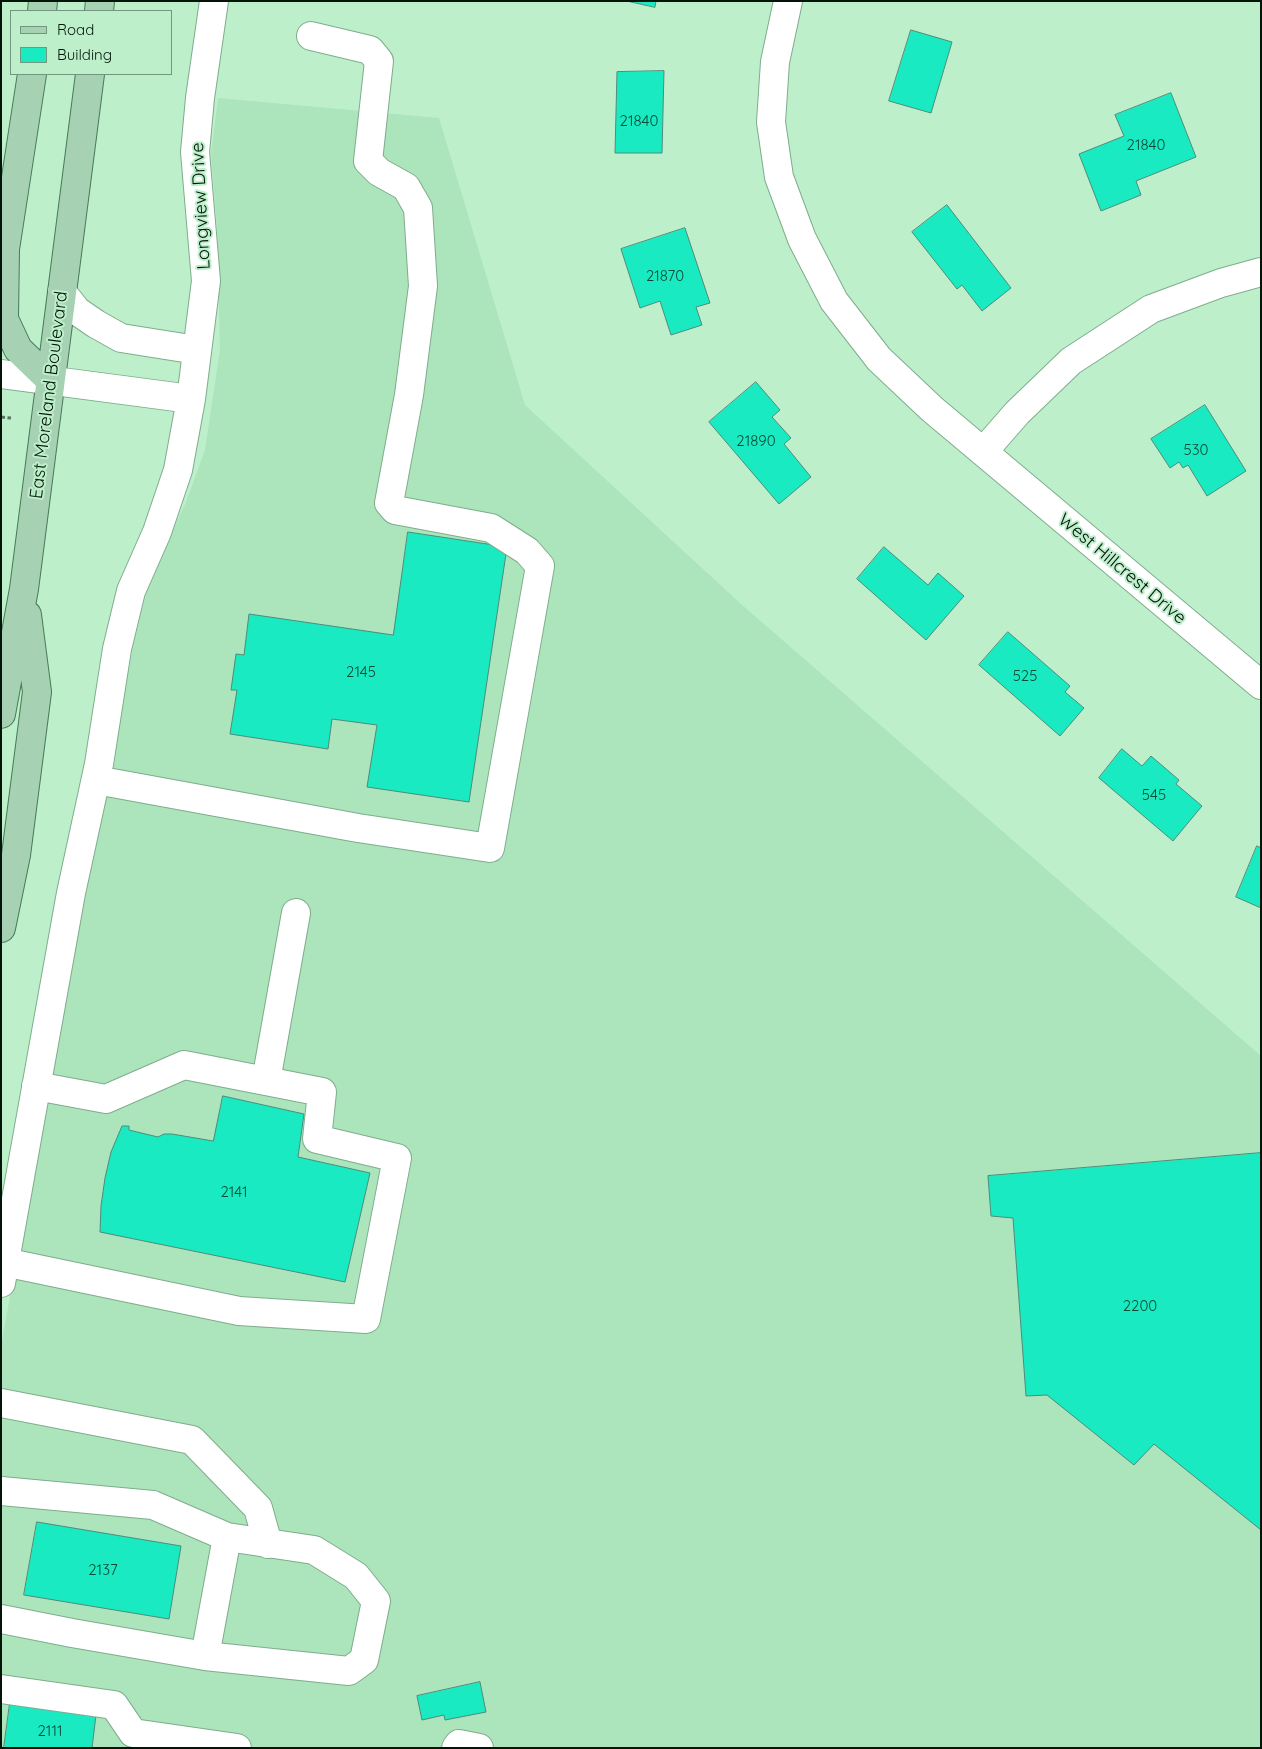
<!DOCTYPE html>
<html>
<head>
<meta charset="utf-8">
<style>
	body { margin:0 }
	#map { position:relative; width:1262px; height:1749px; overflow:hidden; background:#beefcb; font-family:Quicksand,sans-serif }
	canvas { display:block }
	.frame { position:absolute; inset:0; border:2px solid #031408; pointer-events:none }
	.legend { position:absolute; left:10px; top:10px; width:162px; height:65px; box-sizing:border-box; background:#beefcb; border:1px solid #73977d; margin:0; padding:6px 9px; list-style:none; font-size:15px; color:#031408 }
	.legend li { display:flex; align-items:center; gap:10px; height:25px }
	.legend b { width:25px; border:1px solid #73977d }
</style>
</head>
<body>
<div id="map">
<canvas width="1262" height="1749"></canvas>
<div class="frame"></div>
<ul class="legend">
<li><b style="height:6px;background:#a6d1b3"></b>Road</li>
<li><b style="height:14px;background:#19eac1"></b>Building</li>
</ul>
</div>
<script>
const ctx = document.querySelector('canvas').getContext('2d');
ctx.lineJoin = 'round';
function paint(path, color) { ctx.fillStyle = color; ctx.fill(path, 'evenodd'); }
function trace(path, color, width, dash) { ctx.strokeStyle = color; ctx.lineWidth = width; ctx.lineCap = dash ? 'butt' : 'round'; ctx.setLineDash(dash || []); ctx.stroke(path); }
function label(font, color, halo, rows, align = 'center') {
  ctx.font = font + ' Quicksand,sans-serif'; ctx.lineWidth = 4; ctx.setLineDash([]); ctx.textBaseline = 'middle'; ctx.strokeStyle = halo; ctx.fillStyle = color; for (const [text, x, y, turn = 0] of rows) {
    ctx.save(); ctx.translate(x, y); ctx.rotate((+turn || 0) * Math.PI / 180); ctx.textAlign = isNaN(turn) ? turn : align; if (halo) ctx.strokeText(text, 0, 0); ctx.fillText(text, 0, 0); ctx.restore();
  }
}
paint(new Path2D(`
	M218,98l221,20 86,287 216,199 520,452v692h-1260v-402l55,-302 77,-397 16,-66 37,-79 19,-52 15,-101 -3,-121 -6,-74z`), '#ace4bc');
const building = new Path2D(`
	M627,1h29l-1,6z
	M911,30l41,12 -21,71 -42,-12z
	M664,71l-2,82h-47l2,-81z
	M1171,93l25,64 -60,24 5,14 -40,16 -22,-57 45,-18 -9,-21z
	M947,205l64,83 -29,23 -20,-26 -5,4 -45,-57z
	M685,228l25,75 -14,4 6,18 -31,10 -11,-34 -20,7 -19,-59z
	M756,382l24,28 -8,7 19,21 -7,6 27,33 -32,27 -70,-82z
	M1205,405l41,66 -39,25 -19,-31 -5,3 -4,-6 -9,6 -19,-29z
	M408,532l99,15 -38,255 -102,-15 10,-62 -45,-6 -4,30 -98,-15 7,-44h-6l5,-36 8,1 5,-41 144,21z
	M884,547l44,38 10,-12 26,23 -38,44 -69,-61z
	M1008,632l62,54 -5,6 19,16 -24,28 -81,-71z
	M1122,749l20,17 9,-10 28,24 -3,4 26,22 -29,35 -74,-63z
	M1257,846l4,2v60l-25,-11z
	M223,1096l81,18 -6,43 72,16 -25,109 -245,-50 1,-26 4,-28 6,-26 11,-26h7v4l29,7 6,-3h8l41,7z
	M1261,1153v377l-107,-86 -20,21 -87,-70 -21,1 -13,-178 -22,-2 -3,-40z
	M37,1522l144,24 -12,73 -145,-24z
	M480,1682l6,30 -41,8 -1,-5 -22,5 -5,-24z
	M10,1703l86,12 -4,33h-88z`);
paint(building, '#19eac1');
trace(building, '#4e8c7a', 1);
const minor = new Path2D(`
	M788,1l-13,61 -4,60 8,55 23,62 32,62 45,58 53,50 329,276
	M62,292l15,19 19,13 25,14 76,12
	M1,374l190,25
	M983,452l34,-39 54,-52 80,-52 70,-26 40,-11
	M96,780l262,48 132,20 50,-282 -13,-15 -36,-23 -96,-18 -6,-7 20,-108 14,-109 -5,-78 -12,-21 -27,-15 -11,-11 11,-100 -9,-11 -59,-14
	M266,1081l30,-168
	M4,1262l235,49 127,8 31,-161 -80,-19 5,-47 -138,-27 -78,34 -70,-13
	M1,1283l70,-390 28,-129 18,-115 14,-58 26,-59 21,-62 13,-71 15,-118 -11,-129 5,-54 14,-97
	M1,1403l191,37 66,68 10,36
	M1,1491l152,14 74,32 -22,119 -133,-23 -71,-14
	M205,1656l144,15 15,-11 12,-59 -20,-25 -42,-26 -87,-13
	M1,1689l113,16 19,28 104,15
	M456,1748l3,-4 20,4`);
const major = new Path2D(`
	M42,11l1,-10
	M99,11l1,-10
	M32,74l-27,175 -1,70 14,30 32,31
	M1,714l23,-125 66,-515
	M1,928l15,-73 21,-163 -10,-77`);
trace(minor, '#7ead8c', 30);
trace(major, '#467b57', 30);
trace(new Path2D(`
	M1,417l10,1`), '#587761', 3, [4, 2.5]);
trace(minor, '#fff', 28);
trace(major, '#a6d1b3', 28);
label('15px', '#084a36', null, [
	["21840",639,121],
	["21840",1146,145],
	["21870",665,276],
	["21890",756,441],
	["530",1196,450],
	["2145",361,672],
	["525",1025,676],
	["545",1154,795],
	["2141",234,1192],
	["2200",1140,1306],
	["2137",103,1570],
	["2111",50,1731]
]);
label('18px', '#031408', '#beefcb', [
	["Longview Drive",201,206,-93],
	["East Moreland Boulevard",49,395,-83],
	["West Hillcrest Drive",1122,569,40]
]);
</script>
</body>
</html>
